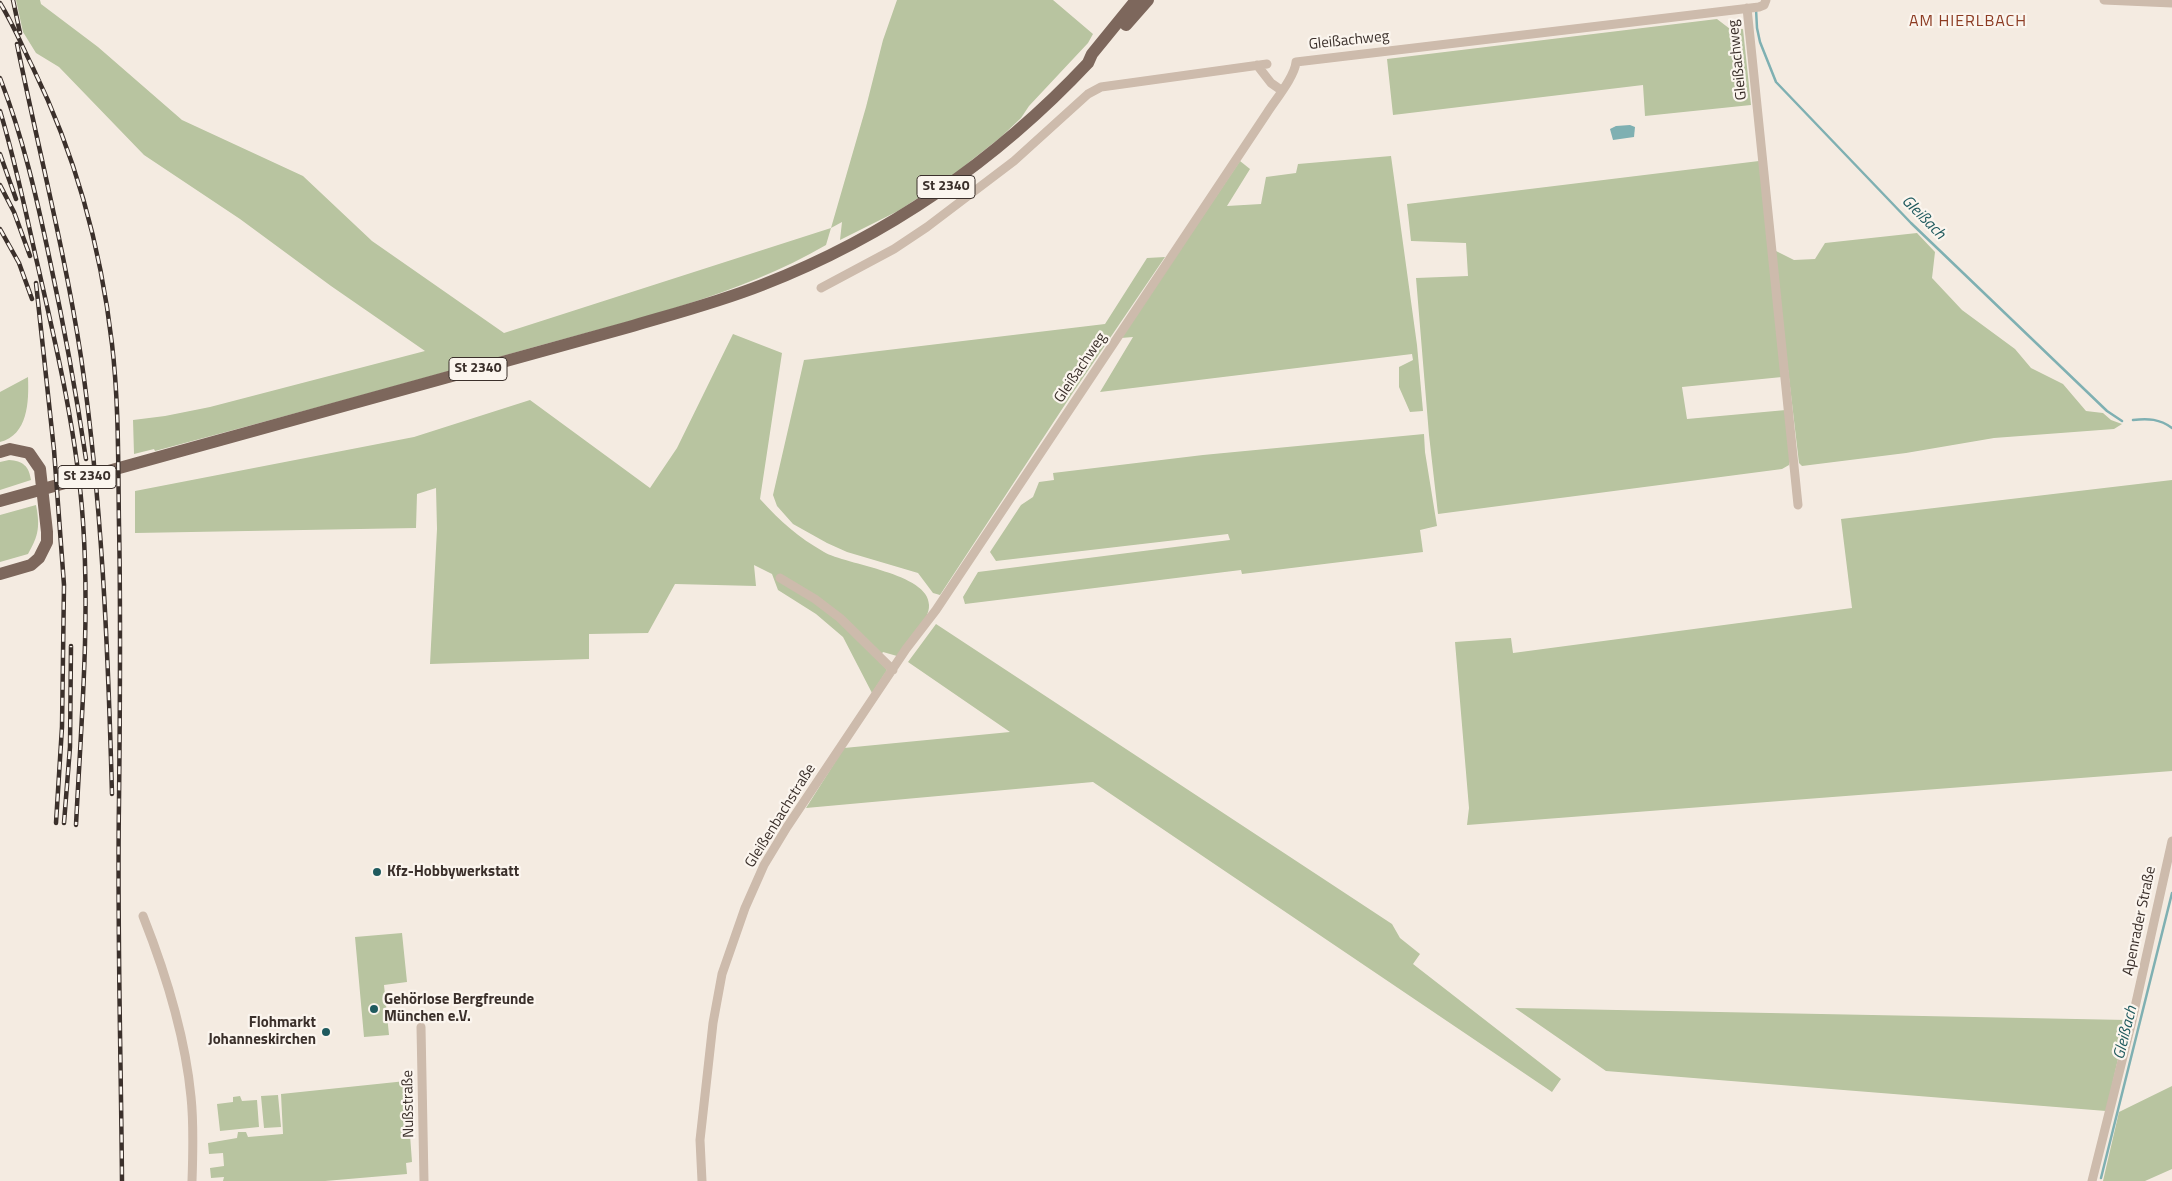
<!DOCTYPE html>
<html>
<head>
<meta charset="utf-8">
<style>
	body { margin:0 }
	canvas { display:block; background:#f4ebe1 }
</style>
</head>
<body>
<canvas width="2172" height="1181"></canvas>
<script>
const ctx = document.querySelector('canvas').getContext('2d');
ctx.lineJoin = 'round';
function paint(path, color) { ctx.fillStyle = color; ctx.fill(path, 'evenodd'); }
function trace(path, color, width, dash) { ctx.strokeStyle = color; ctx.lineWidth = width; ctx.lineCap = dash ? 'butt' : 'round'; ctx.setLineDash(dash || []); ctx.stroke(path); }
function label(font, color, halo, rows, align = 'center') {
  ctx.font = font + ' "Titillium Web",sans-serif'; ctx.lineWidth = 4.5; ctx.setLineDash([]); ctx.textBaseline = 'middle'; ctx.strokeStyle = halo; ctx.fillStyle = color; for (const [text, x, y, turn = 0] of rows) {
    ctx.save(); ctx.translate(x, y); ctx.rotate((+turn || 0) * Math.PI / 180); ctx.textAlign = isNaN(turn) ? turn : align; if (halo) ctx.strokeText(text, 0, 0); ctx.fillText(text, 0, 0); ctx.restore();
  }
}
paint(new Path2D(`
	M16,0h24l1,4 57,43 84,73 121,56 69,65 132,92 327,-105 35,-121 17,-67 14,-40h156l40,34 -5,9 -59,63 -8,12 -20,19 -52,41 -51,33 -58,29 2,-18 -11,6 -5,17c-88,51 -190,74 -288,101 -127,36 -255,71 -383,105l-1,-2 -20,5 -1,-34 32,-4 45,-9 215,-56 -94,-65 -91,-67 -96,-64 -85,-88 -23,-14 -13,-21z
	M1717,19l13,10h13l8,76 -106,11 -2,-31 -250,30 -6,-56z
	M1391,156l26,189 6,66 -13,1 -11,-25v-20l14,-7 -1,-6 -312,38 33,-55 -12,1 119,-177 10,8 -23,37 34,-2 5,-27 30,-4 2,-9z
	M1759,161l23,216 -100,10 5,32 99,-9 4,43 -1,12 -7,4 -344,45 -9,-79 -13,-157 52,-2 -2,-33 -55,-2 -4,-37z
	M1917,233l18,19 -3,26 30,32 53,39 16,19 32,16 23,27 17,2 8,7 11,4 -8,5 -120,9 -88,15 -104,13 -3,-3 -25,-213 20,10 21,-1 10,-16z
	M1165,257l-93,137 -132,201 -7,-2 -15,-20 -71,-21 -20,-9 -34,-19 -16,-18 -4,-11 31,-135 301,-36 42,-66z
	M733,334l49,19 -22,146c21,23 38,38 64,53 22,13 105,21 105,53 1,15 -22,39 -32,51l-14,-4 -5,7 9,11 -15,23 -29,-56 -27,-23 -38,-24 -6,-16 -18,-9 2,21 -81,-2 -27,49 -59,1v25l-159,5 7,-135 -1,-41 -19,6 -1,34 -281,5v-42l279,-54 116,-37 120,88 27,-40z
	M28,377c1,25 0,58 -28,65v-50z
	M1424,434l1,18 12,74 -17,4 3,22 -181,22 -1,-4 -276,34 -2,-7 15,-25 252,-32 -2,-6 -232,27 -6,-9 31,-47 12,-8 6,-15 15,-2 -1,-7 150,-18z
	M9,460c14,1 20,6 22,20l-31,10v-28z
	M2172,480v291l-705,54 2,-17 -14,-166 56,-4 2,15 339,-45 -11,-89z
	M36,505c4,21 3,30 -8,49l-28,8v-47z
	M936,624l456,300 8,14 20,16 -7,10 148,115 -9,13 -459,-310 -287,26 38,-60 166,-16 -102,-70z
	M402,933l5,49 -23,3 5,50 -25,2 -9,-100z
	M1515,1008l612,12 -21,91 -500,-40z
	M406,1081l6,81 -6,1 1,11 -82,7h-102l1,-4 -13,1 -1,-10 14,-2 -1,-13 -14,1 -1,-11 29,-5 1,-6h8l2,5 35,-3 -2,-40z
	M2172,1086v83l-27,12h-42l16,-69z
	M278,1095l3,32 -17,1 -3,-32z
	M240,1096l2,5 15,-1 2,27 -39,4 -3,-27 16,-2v-5z`), '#b8c4a0');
paint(new Path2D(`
	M1630,125l5,2 -1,10 -21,3 -3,-11 6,-3z`), '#7fb0b2');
trace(new Path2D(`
	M1756,9l1,19 3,14 16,40 135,141 196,188 15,10
	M2133,420c15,-2 27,-1 39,8
	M2101,1178l71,-285`), '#7fb0b2', 2.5);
trace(new Path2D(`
	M2104,0l68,3
	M1747,8l51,497
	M1257,65l14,18 10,7
	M821,288l73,-39 33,-22 87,-66 74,-67 13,-7 166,-23
	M780,578l35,21 25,19 53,52
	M143,916c23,58 42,118 48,181 3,28 2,56 1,84
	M421,1027l3,154
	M702,1181l-2,-41 13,-117 9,-49 23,-66 19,-43 23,-38 119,-178 30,-39 331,-497c9,-14 28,-37 29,-51l463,-55 5,-2 2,-5
	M2092,1181l39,-156 41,-184`), '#cdbbac', 9);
trace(new Path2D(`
	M1126,25l22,-25
	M0,452l10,-3 19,4 11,16 7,63v10l-8,16 -8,7 -31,9
	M0,501l629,-174c44,-13 90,-25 133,-42 124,-48 235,-125 326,-222l4,-9 44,-54`), '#7d675c', 12);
const rail = new Path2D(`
	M13,0l7,33
	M0,3c13,21 22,43 33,65 42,86 68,181 79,276 7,60 6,120 7,181 2,92 1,184 0,277 -2,126 2,253 3,379
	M17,44c21,104 48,208 64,313 21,144 27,291 31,437
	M0,78c23,59 37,121 50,183 14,65 26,131 36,198
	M0,111c15,49 25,98 36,147 20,87 41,175 47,264 7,101 -2,203 -7,303
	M0,154l16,45
	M0,185l14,27 16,44
	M0,229l19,34 13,36
	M36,283l18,167 10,135 -2,142 -6,96
	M64,823l6,-76 1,-101`);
trace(rail, '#3b302b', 4.5);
trace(rail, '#fbf5ee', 2.5, [8]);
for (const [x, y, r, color] of [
	[377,872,5,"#1f5a5e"],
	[374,1009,5,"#1f5a5e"],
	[326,1032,5,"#1f5a5e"]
]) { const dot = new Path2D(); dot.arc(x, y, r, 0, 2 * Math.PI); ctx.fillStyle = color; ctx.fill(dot); trace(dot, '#fbf5ee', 2); }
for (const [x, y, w] of [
	[946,187,58],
	[478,369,58],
	[87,477,58]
]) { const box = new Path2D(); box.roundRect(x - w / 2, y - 11.5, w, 23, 4); ctx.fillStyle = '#fbf5ee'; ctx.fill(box); trace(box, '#3b302b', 1); }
label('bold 14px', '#3b302b', null, [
	["St 2340",946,187],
	["St 2340",478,369],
	["St 2340",87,477]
]);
label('15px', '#3b302b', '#fbf5ee', [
	["Gleißachweg",1349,41,-6],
	["Gleißachweg",1738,60,-96],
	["Gleißachweg",1081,368,-56],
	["Gleißenbachstraße",781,816,-58],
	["Apenrader Straße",2140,921,-78],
	["Nußstraße",409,1104,-91]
]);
label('bold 15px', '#3b302b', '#fbf5ee', [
	["Kfz-Hobbywerkstatt",387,872],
	["Gehörlose Bergfreunde",384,1000],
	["München e.V.",384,1017],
	["Flohmarkt",316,1023,"right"],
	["Johanneskirchen",316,1040,"right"]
], 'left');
ctx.letterSpacing = '1px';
label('16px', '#8c3b22', '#fbf5ee', [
	["AM HIERLBACH",1968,22]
]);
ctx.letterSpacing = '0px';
label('italic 16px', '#1f5a5e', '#fbf5ee', [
	["Gleißach",1923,218,45],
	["Gleißach",2126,1033,-76]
]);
</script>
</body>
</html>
